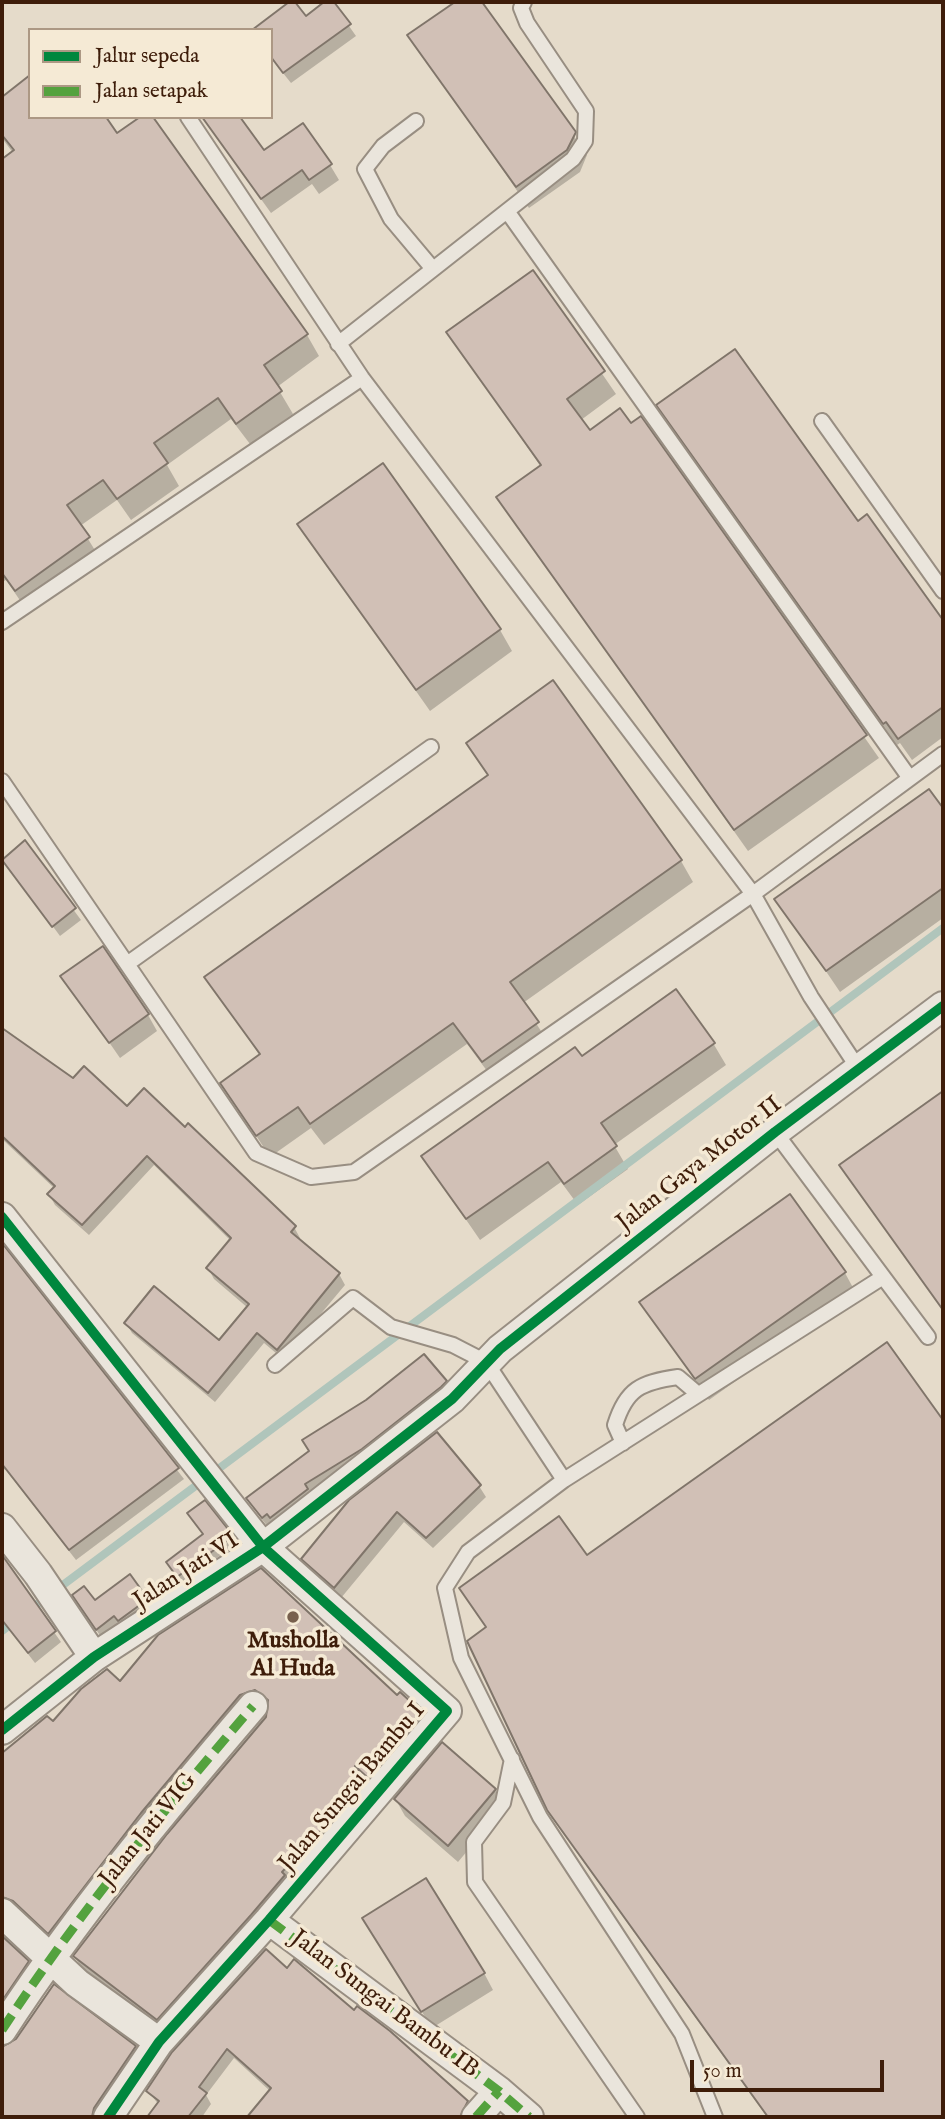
<!DOCTYPE html>
<html>
<head>
<meta charset="utf-8">
<style>
	body { margin:0 }
	#map { position:relative; width:945px; height:2119px; overflow:hidden; background:#e5dbca; font-family:"IM FELL English",serif }
	canvas { display:block }
	.frame { position:absolute; inset:0; border:4px solid #3e1d0a; pointer-events:none }
	.legend { position:absolute; left:28px; top:28px; width:245px; height:91px; box-sizing:border-box; background:#f5ead5; border:2px solid #ac9884; margin:0; padding:9px 12px; list-style:none; font-size:21px; color:#3e1d0a }
	.legend li { display:flex; align-items:center; gap:14px; height:35px }
	.legend b { width:35px; border:2px solid #ac9884 }
	.scale { position:absolute; left:690px; top:2060px; width:194px; height:32px; box-sizing:border-box; border:4px solid #3e1d0a; border-top:0; padding-left:9px; font-size:21px; line-height:24px; white-space:nowrap; color:#3e1d0a; -webkit-text-stroke:5px #f5ead5; paint-order:stroke }
</style>
</head>
<body>
<div id="map">
<canvas width="945" height="2119"></canvas>
<div class="frame"></div>
<ul class="legend">
<li><b style="height:9px;background:#00873e"></b>Jalur sepeda</li>
<li><b style="height:9px;background:#54a23e"></b>Jalan setapak</li>
</ul>
<div class="scale">50 m</div>
</div>
<script>
const ctx = document.querySelector('canvas').getContext('2d');
ctx.lineJoin = 'round';
function paint(path, color) { ctx.fillStyle = color; ctx.fill(path, 'evenodd'); }
function trace(path, color, width, dash) { ctx.strokeStyle = color; ctx.lineWidth = width; ctx.lineCap = dash ? 'butt' : 'round'; ctx.setLineDash(dash || []); ctx.stroke(path); }
function label(font, color, halo, rows, align = 'center') {
  ctx.font = font + ' "IM FELL English",serif'; ctx.lineWidth = 7; ctx.setLineDash([]); ctx.textBaseline = 'middle'; ctx.strokeStyle = halo; ctx.fillStyle = color; for (const [text, x, y, turn = 0] of rows) {
    ctx.save(); ctx.translate(x, y); ctx.rotate((+turn || 0) * Math.PI / 180); ctx.textAlign = isNaN(turn) ? turn : align; if (halo) ctx.strokeText(text, 0, 0); ctx.fillText(text, 0, 0); ctx.restore();
  }
}
paint(new Path2D(`
	M292,2l14,16 26,-16 24,34 -65,47 -20,-25v-28h-16z
	M458,2h22l107,153 -7,17 -51,36 -119,-172z
	M23,83l7,34 87,19 190,199 12,21 -42,31 16,27 -43,30 -19,-25 -64,46 12,21 -48,34 -14,-20 -37,26 21,34 -73,52 -22,-32 -4,2v-421l11,-8 -11,-15v-39z
	M202,117h36l25,36 67,12 9,15 -20,14 -7,-10 -41,29z
	M532,272l84,122 -35,26 9,12 40,-7 10,-7 239,340 -131,93 -250,-353 43,-31 -93,-135z
	M659,405l198,118 10,-7 76,107v114l-31,23 -12,-17 -3,2z
	M299,525l201,105 12,21 -82,60z
	M468,743l213,118 12,21 -170,121 27,42 -54,38 -29,-39 -143,101 -13,-17 -41,29 -48,-74 38,-27 -53,-79 282,-201z
	M929,791l14,20v107l-103,74 -63,-93z
	M24,843l57,77 -21,16 -57,-77z
	M63,976l85,39 9,16 -37,27z
	M2,1030l72,50 53,29 167,118 6,11 -2,2 41,34 6,11 -62,74 -19,-16 -49,59 -83,-69 -6,-10 94,19 28,-34 -34,-29 -6,-11 23,-27 -77,-76 -65,70 -34,-30 -6,-11 5,-6 -52,-49z
	M713,1043l13,22 -112,80 14,24 -50,36 -17,-23 -81,58 -57,-83 158,-98z
	M943,1093v218l-101,-145z
	M2,1246l182,233 -108,81 -71,-91 -3,3z
	M845,1273l12,22 -148,105 -68,-97z
	M887,1344l56,79v694h-176l-205,-285 -13,-23 -62,-180 -26,-41 126,-31z
	M445,1382l6,9 -183,136 -14,-18 -6,-10 63,-47z
	M479,1486l7,11 -53,51 -29,-26 -63,76 -31,-28 -7,-11 48,-57z
	M204,1502l32,42 -54,39 -10,-13 33,-35z
	M2,1559l59,83 -26,21 -27,-35 -6,5z
	M146,1600l7,11 -50,29 -22,-33 13,-5z
	M159,1637l239,61 2,-3 22,19 6,11 -53,62 -18,-14 13,20 -207,236 -82,-62 -6,-10 193,-240 2,-14 -8,-4 -207,244 -41,-36 -12,1v-153l45,-37 6,5 67,-40z
	M495,1790l9,17 -46,55 -53,-46 -9,-16z
	M374,1935l110,38 9,17 -61,38z
	M2,1938l26,24 6,11 -32,46z
	M287,1970l179,132 6,11 -2,4h-211l-4,-7 15,-19 -36,-33 -28,37 5,9 -9,13h-52l9,-12 -11,-14z
	M11,2046l124,1 6,11 -41,59h-98v-69z`), '#0003');
trace(new Path2D(`
	M28,1611l915,-683
	M2,1631l13,-10`), '#b0c5bb', 8);
const building = new Path2D(`
	M289,2h6l11,14 18,-14h10l17,22 -68,49 -12,-16v-27h-19z
	M455,2h27l94,130 -9,18 -51,37 -109,-152z
	M30,75v42h76l11,16 23,-16h13l155,217 -44,31 18,26 -46,33 -18,-26 -64,45 14,20 -51,36 -14,-19 -36,25 23,32 -75,54 -13,-18v-414l12,-9 -12,-15v-38z
	M202,117h38l24,33 39,-27 29,41 -23,16 -7,-10 -41,29z
	M533,270l72,101 -38,28 23,31 30,-22 11,15 10,-7 226,319 -133,95 -238,-333 45,-32 -95,-133z
	M735,349l123,172 9,-7 76,106v87l-45,32 -12,-17 -3,2 -227,-319z
	M383,463l118,166 -85,61 -119,-166z
	M553,680l129,180 -172,122 29,40 -57,40 -29,-39 -143,101 -12,-17 -42,29 -36,-53 40,-29 -56,-77 284,-202 -22,-32z
	M929,789l14,19v80l-117,83 -52,-72z
	M25,840l51,68 -24,19 -50,-67z
	M103,946l46,68 -40,29 -49,-67z
	M676,989l39,54 -114,80 16,23 -53,38 -16,-22 -82,57 -45,-63 154,-109 7,9z
	M2,1028l71,50 11,-12 43,40 17,-18 41,39 3,-4 108,103 -5,6 49,41 -63,77 -20,-17 -49,60 -84,-70 30,-37 65,54 30,-36 -43,-36 25,-30 -84,-82 -65,69 -35,-31 8,-8 -53,-50z
	M943,1091v219l-104,-145z
	M790,1194l56,78 -151,107 -56,-77z
	M2,1243l177,225 -110,82 -67,-86z
	M887,1342l56,78v697h-175l-221,-307 -80,-169 19,-14 -27,-39 100,-72 28,39z
	M424,1354l23,27 -6,6 -79,62 -57,35 3,5 -38,29 -3,-4 -5,4 -16,-20 63,-47 -7,-11 64,-40z
	M437,1432l44,53 -55,53 -29,-26 -63,76 -33,-29 48,-59z
	M205,1500l30,38 -3,-1 -55,40 -11,-15 37,-28 -16,-21z
	M2,1555l54,76 -28,22 -26,-33z
	M261,1568l136,127 3,-3 23,21 -55,65 -13,-12 10,16 -83,90 3,3 -34,40 -94,105 -84,-64 94,-122 99,-117 2,-17 -13,-10 -15,5 -99,118 -93,121 -35,-33 -11,-4v-144l45,-37 6,5 28,-32 26,-20 13,12 38,-46z
	M130,1574l18,25 -30,22 -4,-5 -18,14 -24,-35 12,-9 11,14z
	M442,1742l54,47 -48,57 -54,-47z
	M426,1878l59,95 -64,39 -59,-94z
	M2,1936l27,25 -27,40z
	M266,1949l21,19 7,-9 60,51 3,-4 33,25 78,70 -8,16h-213l24,-29 -44,-39 -28,38 8,6 -19,24h-41l12,-16 -13,-10 26,-39z
	M54,1984l82,62 -42,62 -2,9h-90v-70l14,-8z`);
paint(building, '#d1c0b6');
trace(building, '#80756a', 2);
const service = new Path2D(`
	M188,117l174,261 391,516 58,103 47,71
	M416,121l-33,25 -18,23 26,50 42,50
	M507,211l402,566
	M338,344l235,-185 12,-18 1,-30 -59,-88 -6,-15 3,-6
	M822,421l121,170
	M2,622l360,-244
	M2,781l254,372 55,24 43,-5 399,-278 190,-140
	M127,964l304,-217
	M775,1132l153,205
	M275,1365l78,-67 38,29 62,18 33,17 78,118
	M623,1443l-8,-18c11,-36 26,-43 63,-48l20,17
	M512,1759l-9,44 -29,39 1,40 162,235
	M715,2117l-33,-83 -142,-217 -79,-159 -16,-70 23,-36 96,-72 319,-203`);
const minor = new Path2D(`
	M2,1217l261,330 184,164 -178,209 -110,122 -51,75
	M2,1528l36,46 56,83
	M2,1730l92,-73 169,-110 189,-148 48,-50 275,-217 168,-126
	M2,1913l75,70 82,59
	M269,1920l230,171 30,26
	M2,2030c75,-115 162,-220 251,-324
	M476,2117l23,-26`);
trace(service, '#988e82', 18);
trace(minor, '#988e82', 32);
trace(service, '#eae5dc', 14);
trace(minor, '#eae5dc', 28);
trace(new Path2D(`
	M269,1920l230,171 30,26
	M2,2030c75,-115 162,-220 251,-324
	M476,2117l23,-26`), '#54a23e', 9, [18, 9]);
trace(new Path2D(`
	M2,1217l261,330 184,164 -178,209 -110,122 -51,75
	M2,1730l92,-73 169,-110 189,-148 48,-50 275,-217 168,-126`), '#00873e', 10);
for (const [x, y, r, color] of [
	[293,1617,7,"#78604d"]
]) { const dot = new Path2D(); dot.arc(x, y, r, 0, 2 * Math.PI); ctx.fillStyle = color; ctx.fill(dot); trace(dot, '#f5ead5', 2.5); }
label('24px', '#3e1d0a', '#f5ead5', [
	["Jalan Gaya Motor II",700,1165,-38],
	["Jalan Jati VI",187,1572,-33],
	["Jalan Sungai Bambu I",353,1788,-50],
	["Jalan Jati VIG",149,1831,-51],
	["Jalan Sungai Bambu IB",384,2005,37]
]);
label('bold 24px', '#3e1d0a', '#f5ead5', [
	["Musholla",293,1642],
	["Al Huda",293,1670]
]);
</script>
</body>
</html>
